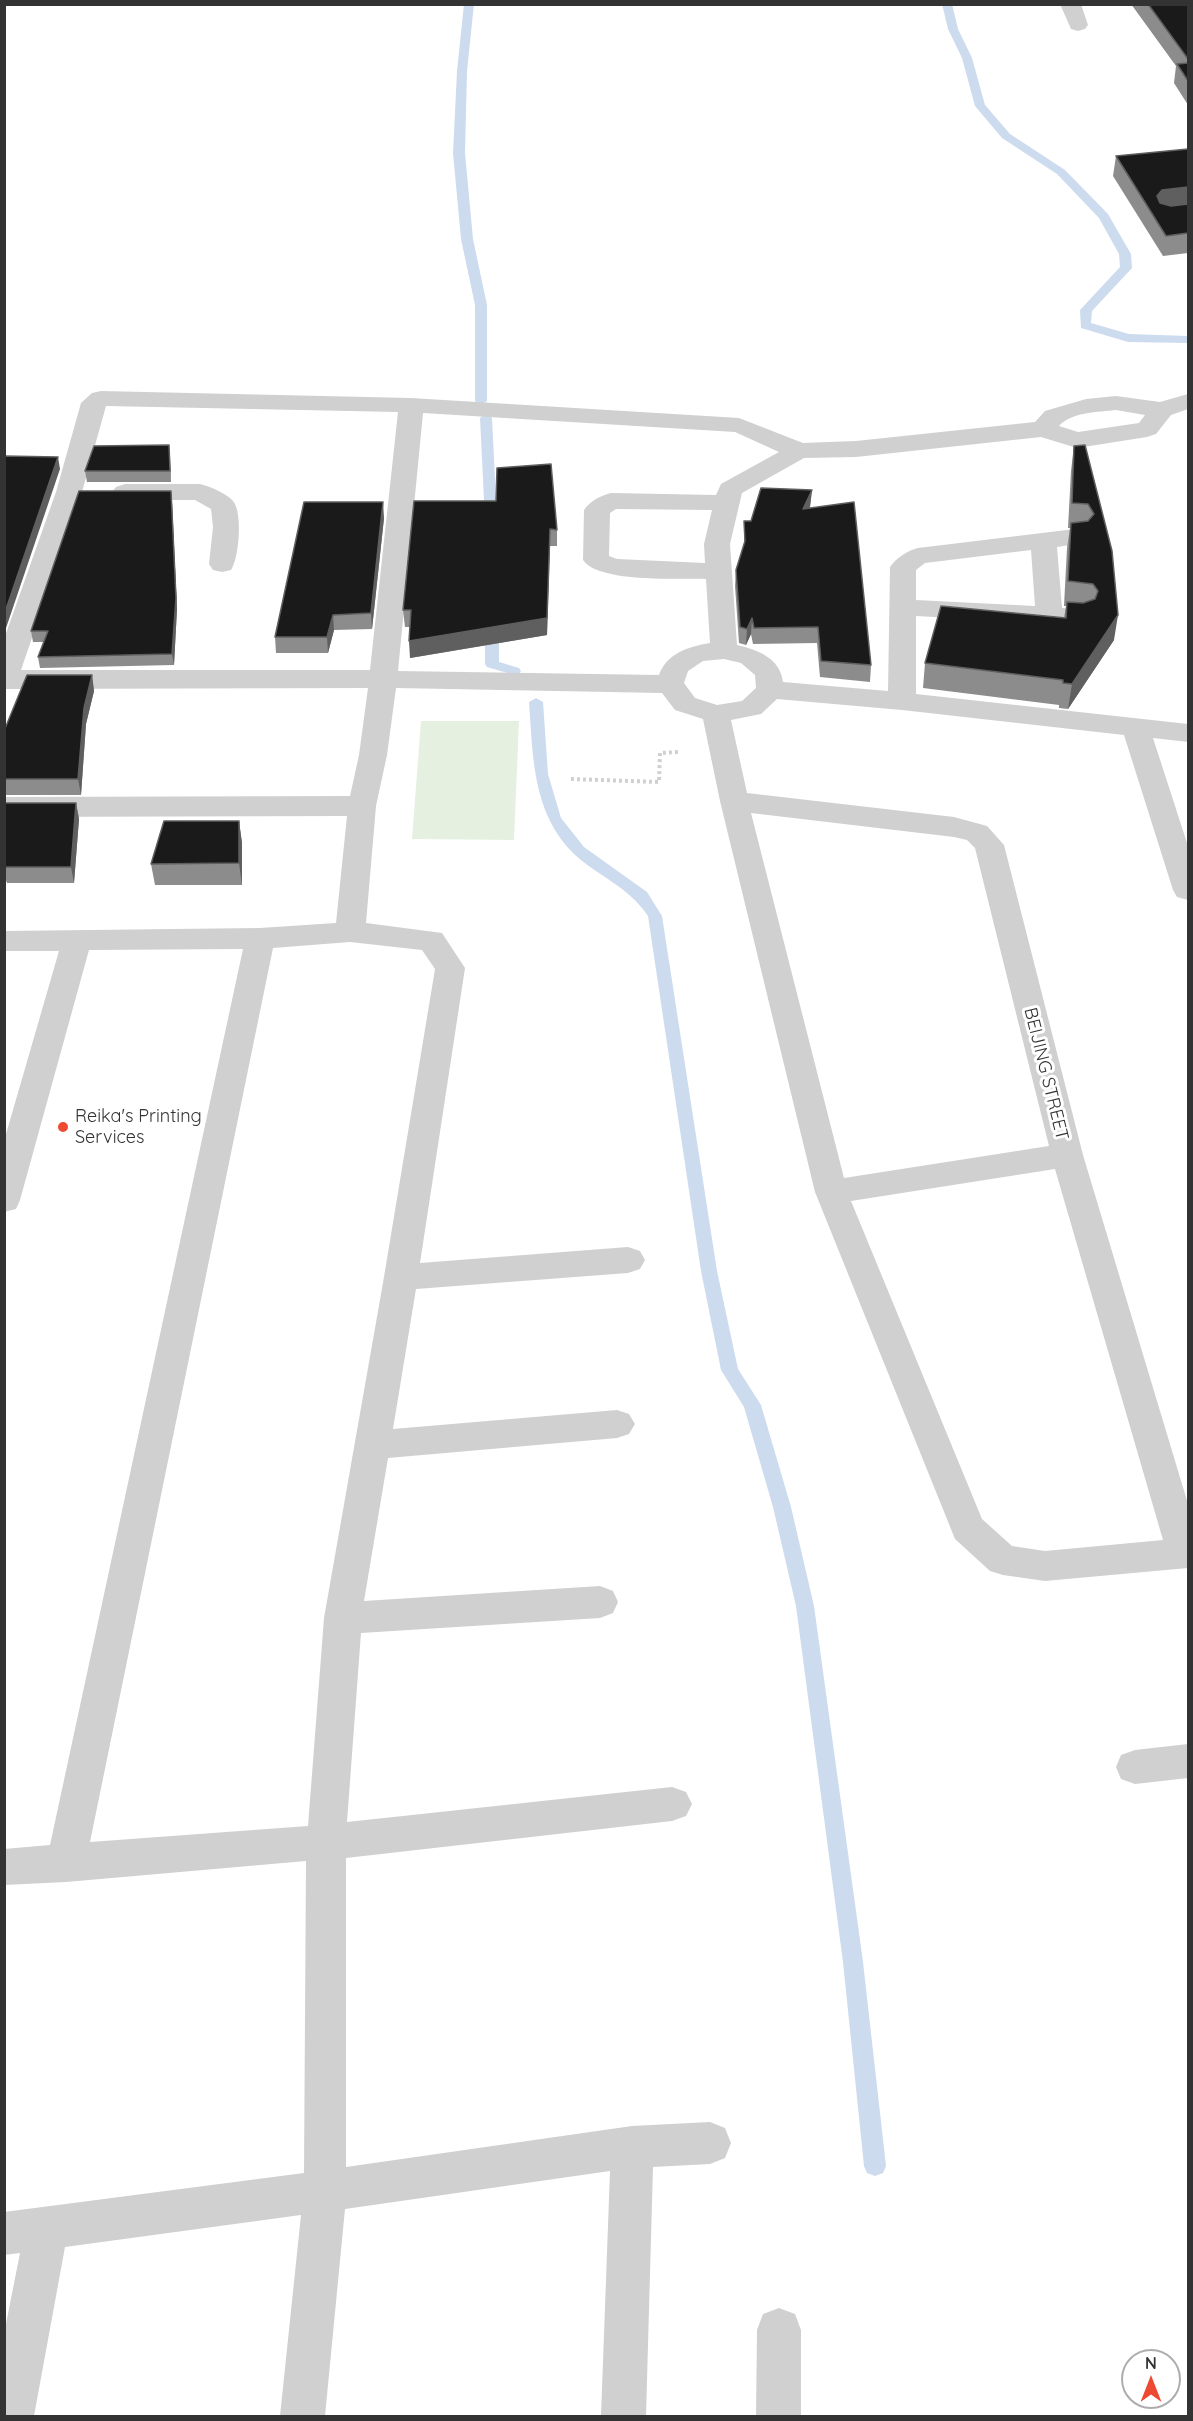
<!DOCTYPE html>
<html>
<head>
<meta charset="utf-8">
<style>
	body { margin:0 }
	#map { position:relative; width:1193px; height:2421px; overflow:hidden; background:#fff; font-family:Quicksand,sans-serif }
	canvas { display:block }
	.frame { position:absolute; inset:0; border:6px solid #333; pointer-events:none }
	.north { position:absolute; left:1121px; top:2349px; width:60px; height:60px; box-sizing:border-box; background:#fff; border:2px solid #adadad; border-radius:50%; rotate:0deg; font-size:16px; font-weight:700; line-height:24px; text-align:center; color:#333 }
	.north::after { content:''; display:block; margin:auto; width:21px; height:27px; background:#ee4931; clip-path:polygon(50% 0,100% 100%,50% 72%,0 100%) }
</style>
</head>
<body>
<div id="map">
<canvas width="1193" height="2421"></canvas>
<div class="frame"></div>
<div class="north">N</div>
</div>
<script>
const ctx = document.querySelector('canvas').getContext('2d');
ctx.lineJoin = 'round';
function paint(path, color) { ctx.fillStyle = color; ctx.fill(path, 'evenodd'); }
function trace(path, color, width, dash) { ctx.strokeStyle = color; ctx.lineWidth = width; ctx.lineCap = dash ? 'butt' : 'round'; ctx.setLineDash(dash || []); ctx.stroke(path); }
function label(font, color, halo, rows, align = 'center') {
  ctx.font = font + ' Quicksand,sans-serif'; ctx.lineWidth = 6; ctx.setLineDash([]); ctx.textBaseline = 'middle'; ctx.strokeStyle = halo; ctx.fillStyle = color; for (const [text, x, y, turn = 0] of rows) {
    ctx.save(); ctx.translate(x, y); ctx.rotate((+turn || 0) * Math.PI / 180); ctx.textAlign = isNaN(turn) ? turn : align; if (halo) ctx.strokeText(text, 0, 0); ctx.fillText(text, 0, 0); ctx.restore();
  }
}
paint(new Path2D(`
	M421,721h98l-5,119 -102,-1z`), '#e6f0e1');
paint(new Path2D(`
	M464,4h10l-7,67 -2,82 8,86 14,66v96l-6,4 -6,-4v-96l-14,-66 -8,-86 4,-82z
	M942,4h10l6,25 14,29 13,47 25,29 55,36 43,44 23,40 1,14 -40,43 -1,12 38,11 59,2v7l-60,-1 -47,-14 -1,-18 40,-43 -1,-13 -20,-36 -42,-44 -55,-36 -27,-32 -13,-48 -14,-29z
	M486,414l6,4 5,103 -6,4 -6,-4 -5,-103z
	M492,618l7,4v40l20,6 2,3 -2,3 -5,1 -27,-8 -2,-3v-42z
	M536,698l7,4 5,72 13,44 23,29 63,45 15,24 55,355 21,98 23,36 30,102 23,99 49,356 23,204 -3,7 -8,3 -8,-3 -3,-7 -21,-204 -47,-356 -23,-99 -29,-100 -23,-37 -20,-99 -53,-355c-20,-30 -49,-39 -74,-62 -42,-41 -41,-98 -45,-152z`), '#cddbef');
trace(new Path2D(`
	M571,779l88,3 1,-29 19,-1`), '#d0d0d0', 4, [3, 3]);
paint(new Path2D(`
	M1060,4h21l7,21 -3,4 -7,2 -7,-2z
	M101,391l310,7 328,20 64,25 53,-2 179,-19 10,-11 41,-12 30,-3 44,6 28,-8v15l-17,6 -15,19 -9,3 -70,11 -36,-11 -185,20 -52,1 -62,35 -12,51 7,101c21,5 43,13 46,37l105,9 2,-124c7,-10 17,-16 28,-19l157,-19 9,2 4,6 -4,6 -27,4 5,61 27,3 3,6 -3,6 -10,2 -163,-9v78l272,30v18l-35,-4 35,108v54l-11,-3 -4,-7 -49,-155 -222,-25 -125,-11 -16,15 -30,6 16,73 207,24 33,9 17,19 79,310 105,349v64l-143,13 -42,-6 -13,-4 -35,-32 -140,-347 -95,-391 -17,-82 -28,-9 -13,-17 -266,-5 -9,67 -11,51 -10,117 76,10 23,35 -45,295 208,-16 12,4 5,9 -5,9 -12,4 -212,16 -23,140 224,-19 12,4 6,10 -6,10 -12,4 -229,20 -24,143 236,-15 13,5 5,11 -5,11 -13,5 -239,15 -14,189 325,-35 14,5 6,12 -6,12 -14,5 -326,37v309l286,-41 78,-4 15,6 6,15 -6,15 -15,6 -57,3 -7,249h-45l9,-245 -265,38 -20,207h-45l21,-201 -236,32 -31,169h-30v-82l16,-81 -16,2v-43l300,-39 2,-312 -240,21 -62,3v-36l46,-4 193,-896 -154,1 -69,250 -4,9 -12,3v-71l55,-190h-55v-20l256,-3 76,-5 11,-107 -343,1v-20l346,-1 9,-41 9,-67 -364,1v-50l52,-147 25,-89 11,-10zM106,406l292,6 -28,258h-349l61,-178zM1116,410l29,5 -6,8 -61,9 -19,-6c12,-14 40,-14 57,-16zM423,413l312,19 44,20 -58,32 -5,11 -105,-2c-11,3 -21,8 -27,17l-1,50c15,23 96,18 123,19l4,64c-22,4 -43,10 -51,32l-261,-4zM616,509l96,1 -8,34 1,19 -88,-4 -8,-3 1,-43zM1031,550l4,56 -119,-6v-30l9,-7zM724,659l17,4 14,12 1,13 -14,13 -25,4 -22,-7 -11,-15 4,-12 15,-10zM751,813l203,24 13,3 8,8 74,298 -205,32zM350,942l72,8 13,19 -51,308 -60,341 -16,208 -218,16 183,-894zM1055,1169l108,371 -118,11 -33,-5 -30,-27 -131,-318z
	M125,484h75c11,3 26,9 33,17 10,11 6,58 -2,69l-9,2 -9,-2 -4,-6 4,-37 -2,-18 -16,-9h-70l-9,-3 -4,-5 4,-5z
	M1188,1744v34l-53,6 -14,-5 -5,-12 5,-12 14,-5z
	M779,2308l16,6 6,16v86h-45l1,-86 6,-16z`), '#d0d0d0');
paint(new Path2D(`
	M1131,4h57v101l-14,-22 2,-17z
	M1188,149v104l-25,3 -50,-80 3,-20z
	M169,445l2,37h-84l-2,-11z
	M1085,445l29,195 -46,69 -9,-1v-3l-136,-17 2,-25 139,-45 2,-12h-2l3,-58 3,-20h-2l3,-57 3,-25z
	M812,490l-2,18 61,157 -1,17 -50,-5 -3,-34 -64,1 -2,-10 -5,11 -7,-2 -4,-57 1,-16 8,-26v-23h7z
	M496,501l61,29v16h-7l-3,89 -137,23v-31h-5l-2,-17z
	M172,502l5,107 -3,56 -134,3 -2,-11 6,-15h-11l-2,-11z
	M384,518l-12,111 -38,1 -6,23h-52l-1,-16z
	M92,675l2,16 -8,33 -5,71h-77v-64z
	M4,803h72l3,16 -5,64h-67l-3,-8z
	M239,821l3,22v42h-87l-4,-21z`), '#8c8c8c');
paint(new Path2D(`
	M1188,187v19l-29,4 -2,-14 5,-6z
	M169,445l1,11 1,26 -1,-11z
	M58,457l2,12 -56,165v-19z
	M812,490l-2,16 -8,19 1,-16z
	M171,491l1,11 5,107 -3,56 -2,-11z
	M383,502l1,16 -12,111 -1,-16z
	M550,529l-3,106 -137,23 -1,-17z
	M333,615l1,15 -6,23 -1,-16z
	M1118,615l-4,25 -46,69 4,-25z
	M752,618l-1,16 -5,11 1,-16z
	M92,675l2,16 -8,33 -5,71 -3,-16 6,-71z
	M76,803l3,16 -5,64 -3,-16z
	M239,821l3,22v42l-3,-22z`), '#5f5f5f');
const building = new Path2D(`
	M1148,4h40v55z
	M1188,63v18l-11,-17z
	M1188,149v38l-26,3 -5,6 3,7 11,3 17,-2v29l-22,3 -50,-80z
	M169,445l1,26h-85l9,-25z
	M1085,445l27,106 6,64 -46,69 -9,-1v-3l-138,-17 16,-57 125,12 1,-16 16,1 12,-4 3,-8 -5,-7 -25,-3 3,-58 17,-2 6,-7 -6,-10 -16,-1 2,-57z
	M4,456l54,1 -54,158z
	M551,464l6,66 -7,-1 -3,89 -138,23 2,-31h-8l11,-109h82l1,-33z
	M761,488l51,2 -9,19 51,-7 17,163 -50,-4 -3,-34 -64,1 -2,-10 -5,11 -7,-2 -4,-57 9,-29 -1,-20h7z
	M79,491h92l5,107 -4,56 -134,3 10,-26h-17z
	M304,502h79l-12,111 -38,2 -6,22h-52z
	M27,675h65l-8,33 -6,71h-74v-48z
	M4,803h72l-5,64h-67z
	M164,821h75v42l-88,1z`);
paint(building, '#1a1a1a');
trace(building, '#5f5f5f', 1.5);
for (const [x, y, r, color] of [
	[63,1127,6,"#ee4931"]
]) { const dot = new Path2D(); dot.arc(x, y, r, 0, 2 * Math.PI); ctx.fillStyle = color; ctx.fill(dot); trace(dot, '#fff', 2); }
label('18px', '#333', '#fff', [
	["BEIJING STREET",1046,1074,76]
]);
label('18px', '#333', '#fff', [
	["Reika's Printing",75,1117],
	["Services",75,1138]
], 'left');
</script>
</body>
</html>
